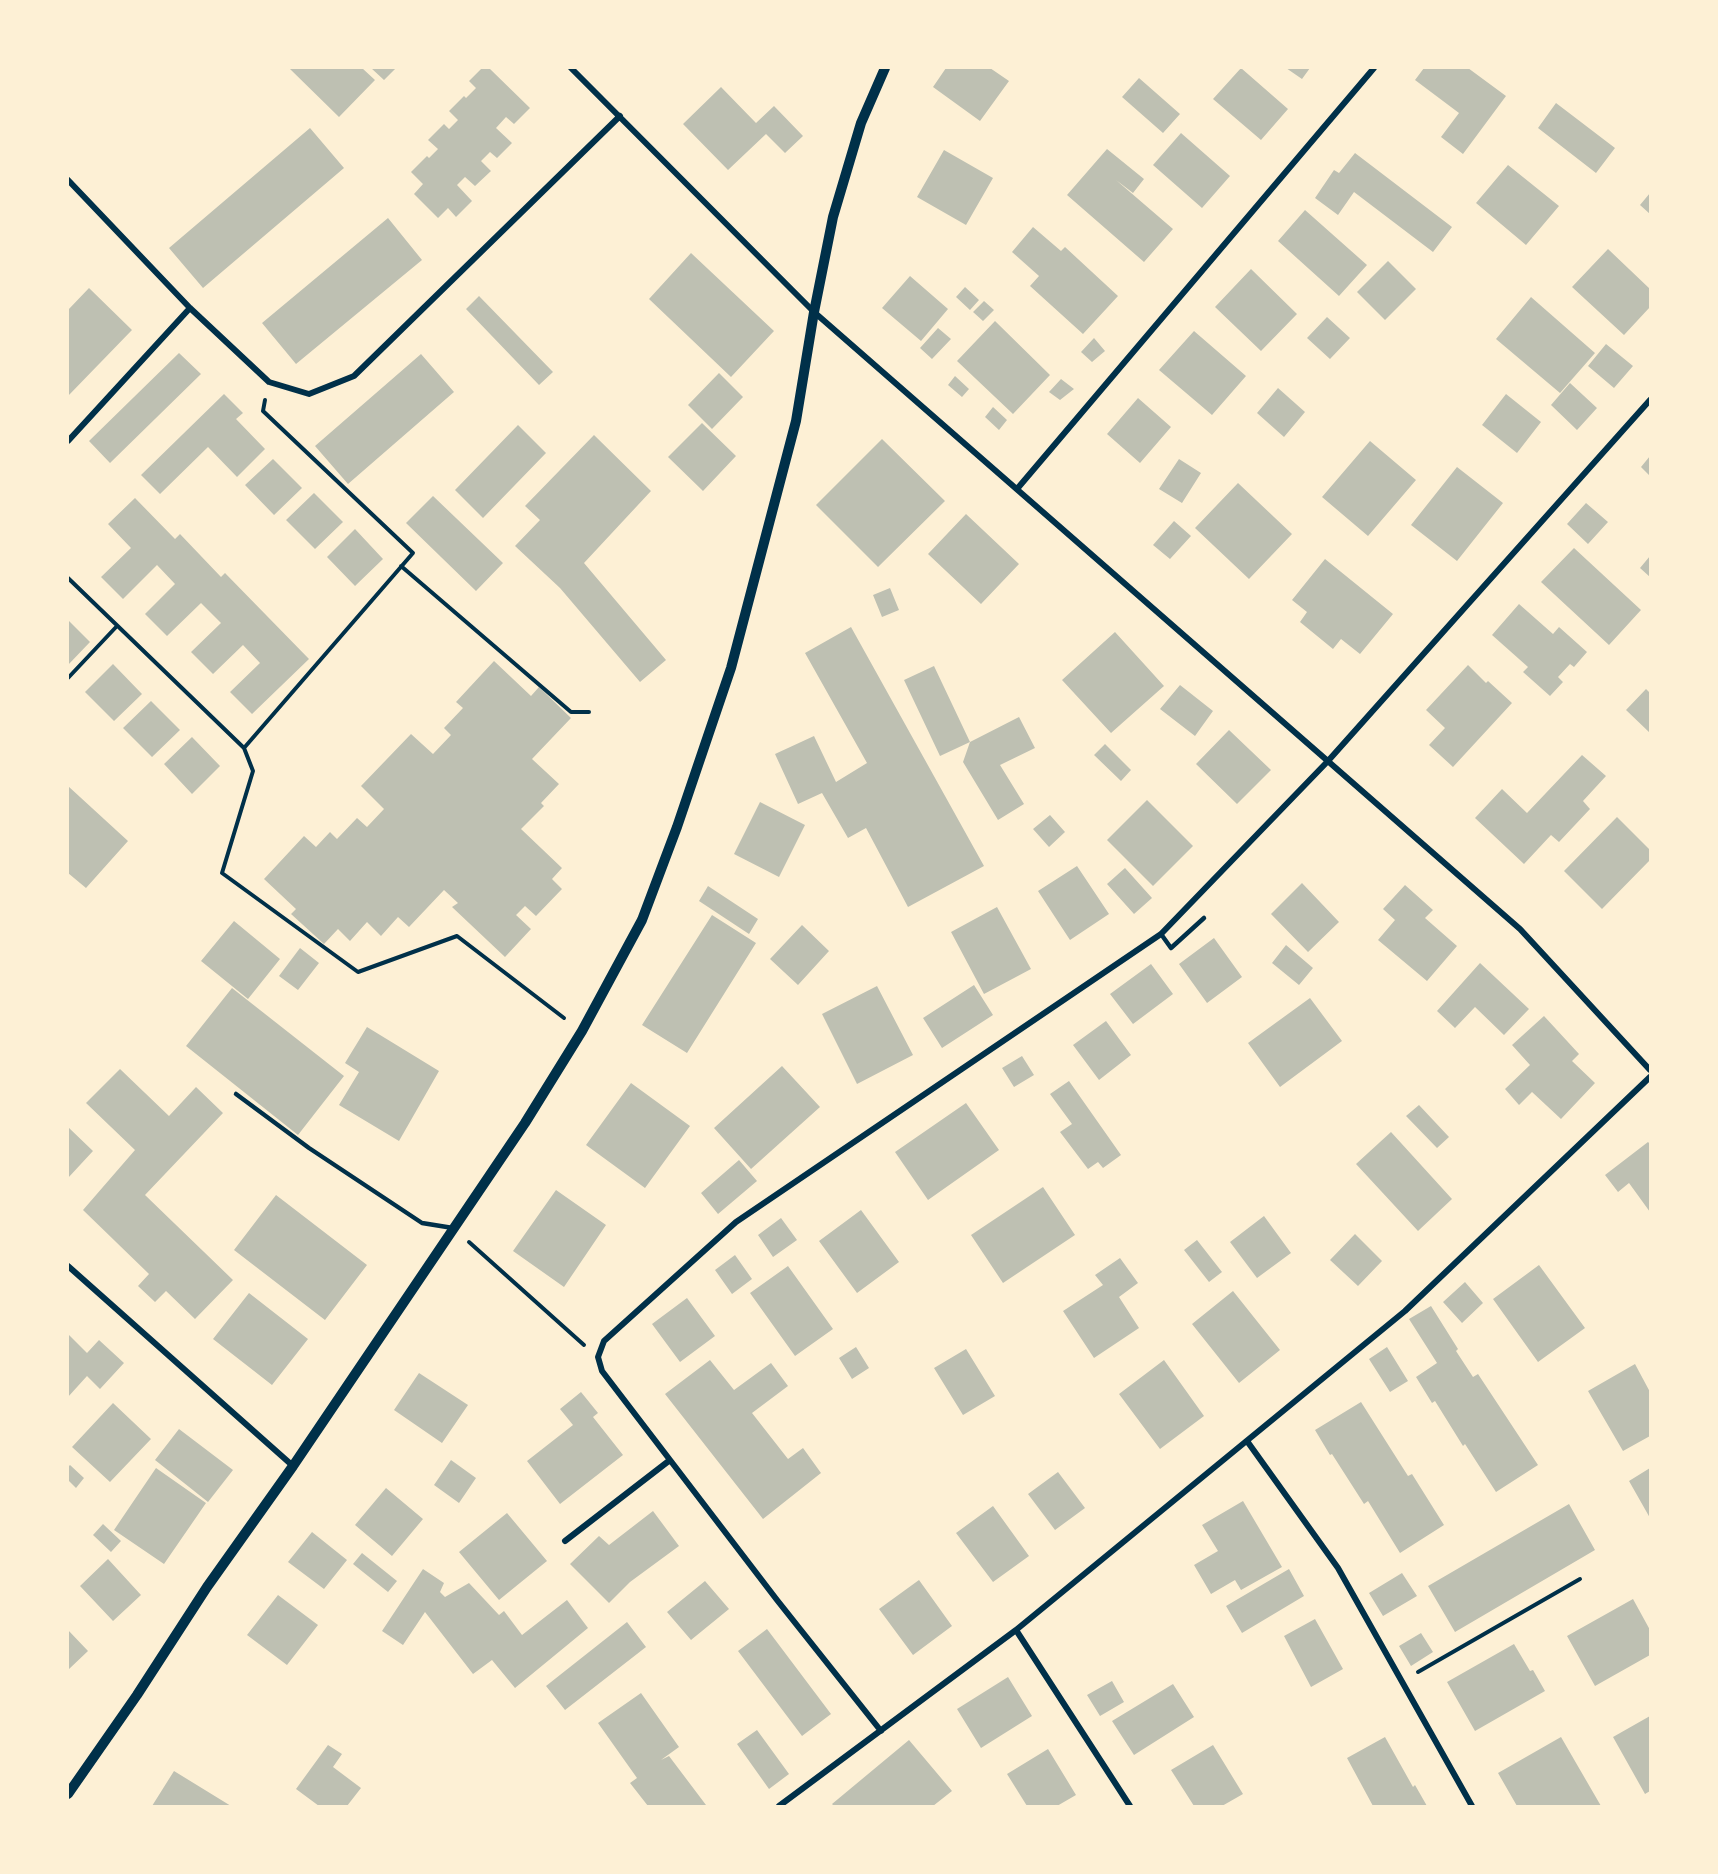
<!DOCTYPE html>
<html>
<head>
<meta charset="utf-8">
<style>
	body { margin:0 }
	#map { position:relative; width:1718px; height:1874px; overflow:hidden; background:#fdf0d5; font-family:Raleway,sans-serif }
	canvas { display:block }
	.frame { position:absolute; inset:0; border:69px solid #fdf0d5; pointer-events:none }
</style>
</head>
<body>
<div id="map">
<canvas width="1718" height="1874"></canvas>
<div class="frame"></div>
</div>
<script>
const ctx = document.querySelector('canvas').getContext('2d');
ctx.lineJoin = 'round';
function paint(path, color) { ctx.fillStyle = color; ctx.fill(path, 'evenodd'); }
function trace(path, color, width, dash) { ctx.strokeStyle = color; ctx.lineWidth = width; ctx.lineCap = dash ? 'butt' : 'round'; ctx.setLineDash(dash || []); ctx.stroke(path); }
paint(new Path2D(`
	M292,68h70l13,12 -36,37 -49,-48z
	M371,68h25l-12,12z
	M482,68h7l41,40 -16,16 -8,-7 -10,11 16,15 -15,15 -7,-6 -9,9 10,10 -16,15 -10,-9 -8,8 15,16 -16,16 -8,-9 -10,10 -24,-24 9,-10 -12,-12 16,-16 2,2 9,-9 -10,-9 16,-16 5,5 9,-9 -9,-9 15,-15 2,2 10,-10 -7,-7z
	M946,68h44l19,13 -29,40 -47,-34z
	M1241,68l47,41 -27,31 -48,-41z
	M1286,68h24l-8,11z
	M1424,68h44l38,28 -43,58 -22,-17 18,-24 -44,-33z
	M1139,78l41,36 -17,19 -41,-36z
	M721,87l35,36 18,-17 29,30 -18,17 -19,-19 -38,36 -45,-46z
	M1556,103l59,45 -19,25 -58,-45z
	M310,128l34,40 -141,120 -34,-40z
	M1181,133l49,43 -28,32 -49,-43z
	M1107,149l37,30 -11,14 -17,-13 57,49 -29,33 -77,-67z
	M944,150l49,28 -27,47 -49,-28z
	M1355,153l97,74 -19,25 -79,-60 -16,23 -23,-17 19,-28 5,3z
	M1508,165l51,41 -33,39 -50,-42z
	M1650,193v21l-10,-9z
	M1305,210l62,55 -28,31 -61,-55z
	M388,218l34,42 -126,104 -34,-41z
	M1033,227l28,24 4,-4 53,49 -35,38 -53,-48 9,-10 -27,-24z
	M1608,249l42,40v18l-26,28 -52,-48z
	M691,253l83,78 -43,46 -82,-78z
	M1388,261l28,28 -31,31 -28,-28z
	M1251,269l46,45 -36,37 -46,-44z
	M910,276l38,33 -27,32 -39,-33z
	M965,287l14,13 -9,10 -14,-13z
	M89,288l43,42 -64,66v-86z
	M479,296l74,76 -14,13 -73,-76z
	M1531,297l64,56 -35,40 -64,-54z
	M984,301l10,9 -11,11 -10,-9z
	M1327,317l23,21 -20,21 -23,-21z
	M995,321l55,54 -37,39 -56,-53z
	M938,328l13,11 -19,20 -12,-11z
	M1194,331l52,45 -34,39 -53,-45z
	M1094,338l11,13 -13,11 -11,-10z
	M1606,344l27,22 -19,22 -26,-22z
	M179,353l22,21 -91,89 -21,-22z
	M421,354l33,38 -106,92 -33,-38z
	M719,373l24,24 -31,32 -24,-24z
	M955,376l14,13 -7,8 -14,-12z
	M1061,379l13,10 -14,11 -11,-8z
	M1570,383l27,25 -20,22 -26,-25z
	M1278,388l27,24 -21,25 -27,-24z
	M224,394l19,19 -7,6 29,30 -28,28 -29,-30 -48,47 -19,-19z
	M1506,394l35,28 -24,31 -35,-28z
	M1138,398l33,29 -31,36 -33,-29z
	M993,407l14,13 -8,10 -14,-13z
	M702,423l34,33 -33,35 -35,-34z
	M518,425l28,28 -63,65 -28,-28z
	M594,435l57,56 -67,72 82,97 -26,22 -80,-94 -45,-42 25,-26 -15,-14z
	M882,439l63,62 -67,66 -62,-62z
	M1370,441l46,39 -48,56 -46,-39z
	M1650,456v20l-9,-9z
	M273,459l29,29 -28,27 -29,-30z
	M1179,459l22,14 -19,30 -23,-14z
	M1457,467l46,36 -46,58 -46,-36z
	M1238,483l54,51 -43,45 -54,-51z
	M314,493l29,29 -28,27 -29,-29z
	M433,496l70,67 -27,28 -70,-68z
	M135,498l40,41 5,-5 41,43 4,-4 84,86 -57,55 -22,-22 30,-29 -17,-18 -30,29 -22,-22 30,-29 -20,-20 -34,33 -22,-22 30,-30 -18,-19 -34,34 -22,-22 30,-29 -23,-24z
	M1586,503l22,19 -20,22 -21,-20z
	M966,514l53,50 -38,40 -53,-50z
	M1174,521l17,15 -21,23 -17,-14z
	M355,529l28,30 -28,27 -28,-29z
	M1574,548l67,62 -32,35 -68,-63z
	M1650,556v21l-10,-9z
	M1325,559l68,55 -33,40 -19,-15 -8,10 -33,-27 7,-10 -15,-12z
	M890,588l9,22 -17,7 -9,-22z
	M1519,604l34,30 6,-7 28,25 -13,15 -4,-3 -12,13 5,5 -13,14 -27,-24 5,-5 -36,-32z
	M68,620l22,22 -22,23z
	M851,627l133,239 -76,41 -42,-79 -18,10 -26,-45 -24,11 -23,-50 39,-18 22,46 31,-19 -62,-110z
	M1115,632l49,54 -53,47 -49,-53z
	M494,661l37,35 8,-9 32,31 -39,41 27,25 -18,19 3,3 -23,23 41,39 -10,11 10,10 -26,27 -11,-10 -9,9 15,14 -26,28 -53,-50 6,-4 -14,-13 -35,37 -11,-10 -17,19 -14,-14 -17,19 -12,-12 -14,15 -33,-30 5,-5 -32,-30 40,-43 12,11 14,-15 7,7 20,-21 10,9 17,-18 -23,-23 50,-52 22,20 18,-19 -7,-7 19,-20 -7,-6z
	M113,664l29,30 -28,27 -29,-29z
	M1468,665l18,18 2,-2 24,22 -59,64 -24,-22 16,-17 -19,-18z
	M934,666l36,76 -30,14 -36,-76z
	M1180,685l33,26 -18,25 -35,-27z
	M1646,689l4,4v40l-24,-23z
	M151,701l29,29 -28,27 -29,-29z
	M1019,717l16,31 -35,17 24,39 -26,16 -35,-58 7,-20z
	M1229,730l42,40 -34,34 -41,-40z
	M192,737l28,29 -28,28 -28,-30z
	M1105,744l26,26 -10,11 -27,-26z
	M1582,755l24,21 -23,25 7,8 -31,33 -8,-7 -27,29 -49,-46 27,-29 25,24z
	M68,786l60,55 -42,47 -18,-15z
	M1147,800l46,46 -40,40 -46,-46z
	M760,802l45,23 -26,52 -45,-23z
	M1050,815l15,17 -16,15 -16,-18z
	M1617,817l33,33v10l-48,49 -38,-38z
	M1077,866l32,48 -39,26 -32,-49z
	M1125,868l27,30 -18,16 -27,-30z
	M1302,883l37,39 -31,30 -37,-38z
	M1405,885l28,25 -8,8 32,28 -30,35 -49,-41 17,-20 -12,-11z
	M708,886l50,33 -9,15 -50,-33z
	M997,907l34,62 -47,25 -33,-62z
	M712,915l44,28 -69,110 -45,-28z
	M234,921l46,38 -32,40 -47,-38z
	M802,925l27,26 -31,34 -28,-26z
	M1214,938l28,39 -35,26 -28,-39z
	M1286,945l27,23 -14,17 -27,-22z
	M300,948l19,15 -21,27 -19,-14z
	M1480,963l49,46 -25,26 -29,-28 -20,21 -18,-17z
	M1151,964l22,30 -40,30 -23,-30z
	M974,985l19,30 -51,33 -19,-30z
	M877,986l36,69 -56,29 -35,-70z
	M232,988l112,88 -46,59 -112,-89z
	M1310,998l32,43 -62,46 -32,-44z
	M1544,1016l35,38 -7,7 23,22 -34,36 -29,-27 -13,13 -14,-16 25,-24 -18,-20z
	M1106,1021l25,34 -32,25 -26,-35z
	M367,1027l72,44 -40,70 -60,-36 20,-33 -14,-9z
	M1022,1056l12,19 -20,12 -12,-19z
	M782,1066l38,41 -69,62 -37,-41z
	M120,1069l49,47 27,-29 27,26 -78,82 88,85 -38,39 -29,-28 -11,11 -17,-16 11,-12 -66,-64 52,-60 -49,-47z
	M1069,1081l52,74 -18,13 -5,-6 -10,7 -28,-37 12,-8 -22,-30z
	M631,1083l59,43 -45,62 -59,-43z
	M966,1103l33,47 -71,50 -33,-48z
	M1419,1105l30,32 -12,11 -31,-32z
	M68,1127l25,24 -25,27z
	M1391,1132l61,67 -34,32 -62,-67z
	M1648,1142l2,2v68l-21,-29 -11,9 -13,-17z
	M739,1160l18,21 -39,33 -17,-21z
	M1043,1187l32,48 -72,48 -32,-48z
	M556,1190l50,35 -42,62 -51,-36z
	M276,1195l91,70 -42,55 -91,-70z
	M861,1210l38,52 -42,31 -38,-52z
	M1264,1216l27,37 -34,25 -27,-36z
	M781,1218l16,22 -24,17 -15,-22z
	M1355,1234l27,27 -24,25 -28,-26z
	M1197,1240l25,32 -13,10 -25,-32z
	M735,1255l17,24 -20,15 -17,-24z
	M1120,1258l18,25 -19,14 20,31 -45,30 -31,-47 40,-26 -8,-10z
	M1539,1265l46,63 -47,34 -45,-63z
	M788,1266l45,63 -38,27 -45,-63z
	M1465,1282l18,21 -21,20 -19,-21z
	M1233,1291l47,59 -41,33 -47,-59z
	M249,1293l59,46 -36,46 -59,-46z
	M687,1298l28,38 -35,26 -28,-38z
	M1431,1306l27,43 -2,2 17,26 5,-3 60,91 -42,27 -31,-48 -2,2 -28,-45 -3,2 -16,-26 21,-14 -28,-44z
	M68,1334l19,19 12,-13 25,23 -24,26 -13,-13 -19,21z
	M856,1347l13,21 -17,11 -13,-21z
	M1387,1347l21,34 -18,11 -21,-33z
	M966,1349l29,47 -32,19 -29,-47z
	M710,1360l24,30 37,-27 17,23 -36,27 36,46 15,-11 18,25 -58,46 -98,-125z
	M1164,1360l40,56 -44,33 -41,-55z
	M1635,1364l15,28v44l-27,15 -35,-60z
	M419,1373l49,32 -26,38 -48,-33z
	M581,1392l17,21 -5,4 30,38 -63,49 -33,-43 46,-36 -13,-16z
	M1361,1402l47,74 4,-2 32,51 -44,28 -32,-52 -4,3 -32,-50 -2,1 -15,-25z
	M113,1403l38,36 -41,43 -38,-35z
	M179,1429l54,41 -25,32 -53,-42z
	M451,1460l25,18 -17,25 -25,-18z
	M70,1465l14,13 -8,10 -8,-8v-13z
	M156,1468l50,35 -42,61 -50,-34z
	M1650,1468v50l-21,-37z
	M1058,1472l27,36 -30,22 -27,-36z
	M386,1488l37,31 -31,37 -37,-31z
	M1243,1501l39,66 -41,23 -6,-10 -24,14 -17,-29 24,-14 -16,-26z
	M1569,1504l26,46 -140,82 -27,-46z
	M993,1506l36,50 -36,26 -37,-49z
	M653,1511l26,35 -49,36 -21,21 -39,-39 29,-28 10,9z
	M507,1513l40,48 -48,39 -40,-48z
	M103,1524l18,17 -10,11 -18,-17z
	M312,1532l35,28 -23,29 -36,-27z
	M362,1553l35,28 -9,11 -35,-28z
	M108,1559l33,36 -28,26 -33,-35z
	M423,1569l21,14 -4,9 5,5 24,-14 30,32 5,-4 18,24 45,-35 21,28 -73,60 -23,-28 -19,14 -48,-62 -22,33 -21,-14z
	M1289,1569l15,27 -62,37 -16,-27z
	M1402,1573l15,23 -34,20 -14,-23z
	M919,1580l33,46 -39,29 -34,-46z
	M705,1581l24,28 -38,31 -24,-28z
	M278,1595l40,30 -31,40 -40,-30z
	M1633,1599l17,31v25l-55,31 -28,-50z
	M1315,1619l28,50 -32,18 -27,-51z
	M627,1622l19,25 -81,63 -19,-24z
	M767,1629l64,85 -29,22 -64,-85z
	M68,1630l20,21 -20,19z
	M1421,1633l12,19 -22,14 -12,-20z
	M1514,1644l16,27 3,-1 12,21 -70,40 -28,-49z
	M1008,1677l24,39 -51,32 -24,-39z
	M1112,1681l12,21 -24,14 -13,-21z
	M1173,1684l21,33 -60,38 -22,-34z
	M641,1693l38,54 -18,13 8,-4 37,49 -1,1h-57l-18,-23 7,-5 -39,-55z
	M1650,1716v75l-5,3 -32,-57z
	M757,1730l32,44 -20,15 -32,-45z
	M1385,1737l28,50 2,-2 12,21h-54l-26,-48z
	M1561,1737l40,69h-84l-19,-33z
	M909,1740l43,51 -19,15h-99l-2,-2z
	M328,1745l14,9 -9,13 28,21 -14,18h-28l-23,-17z
	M1213,1745l30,49 -21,12h-28l-23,-36z
	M1048,1749l28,46 -19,11h-30l-20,-32z
	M174,1771l57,35h-79z`), '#bec0b2');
trace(new Path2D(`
	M401,566l170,146h18
	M68,578l176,170 9,23 -31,102 136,99 99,-36 107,82
	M68,678l49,-52
	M244,748l169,-195 -150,-142 2,-11
	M469,1242l115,103
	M1418,1672l162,-93`), '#003049', 4);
trace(new Path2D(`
	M1161,934l10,14 33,-30
	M236,1094l73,54 113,75 31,5`), '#003049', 4.5);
trace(new Path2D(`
	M571,68l243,244 706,617 130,141
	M68,180l122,128 79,74 40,12 45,-18 266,-260
	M68,441l122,-133
	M1017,489l357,-421
	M68,1266l225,200
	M1247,1441l91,127 134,238
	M565,1541l105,-81
	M1016,1630l114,176
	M881,1731l-104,-131 -175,-229 -4,-14 6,-16 132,-119 425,-288 167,-173 322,-361
	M779,1806l237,-176 389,-319 245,-234`), '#003049', 6);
trace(new Path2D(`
	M68,1794l69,-99 70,-108 86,-121 232,-343 57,-92 60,-111 35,-93 54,-159 65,-247 18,-109 19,-95 28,-94 24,-55`), '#003049', 10);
</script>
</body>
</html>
